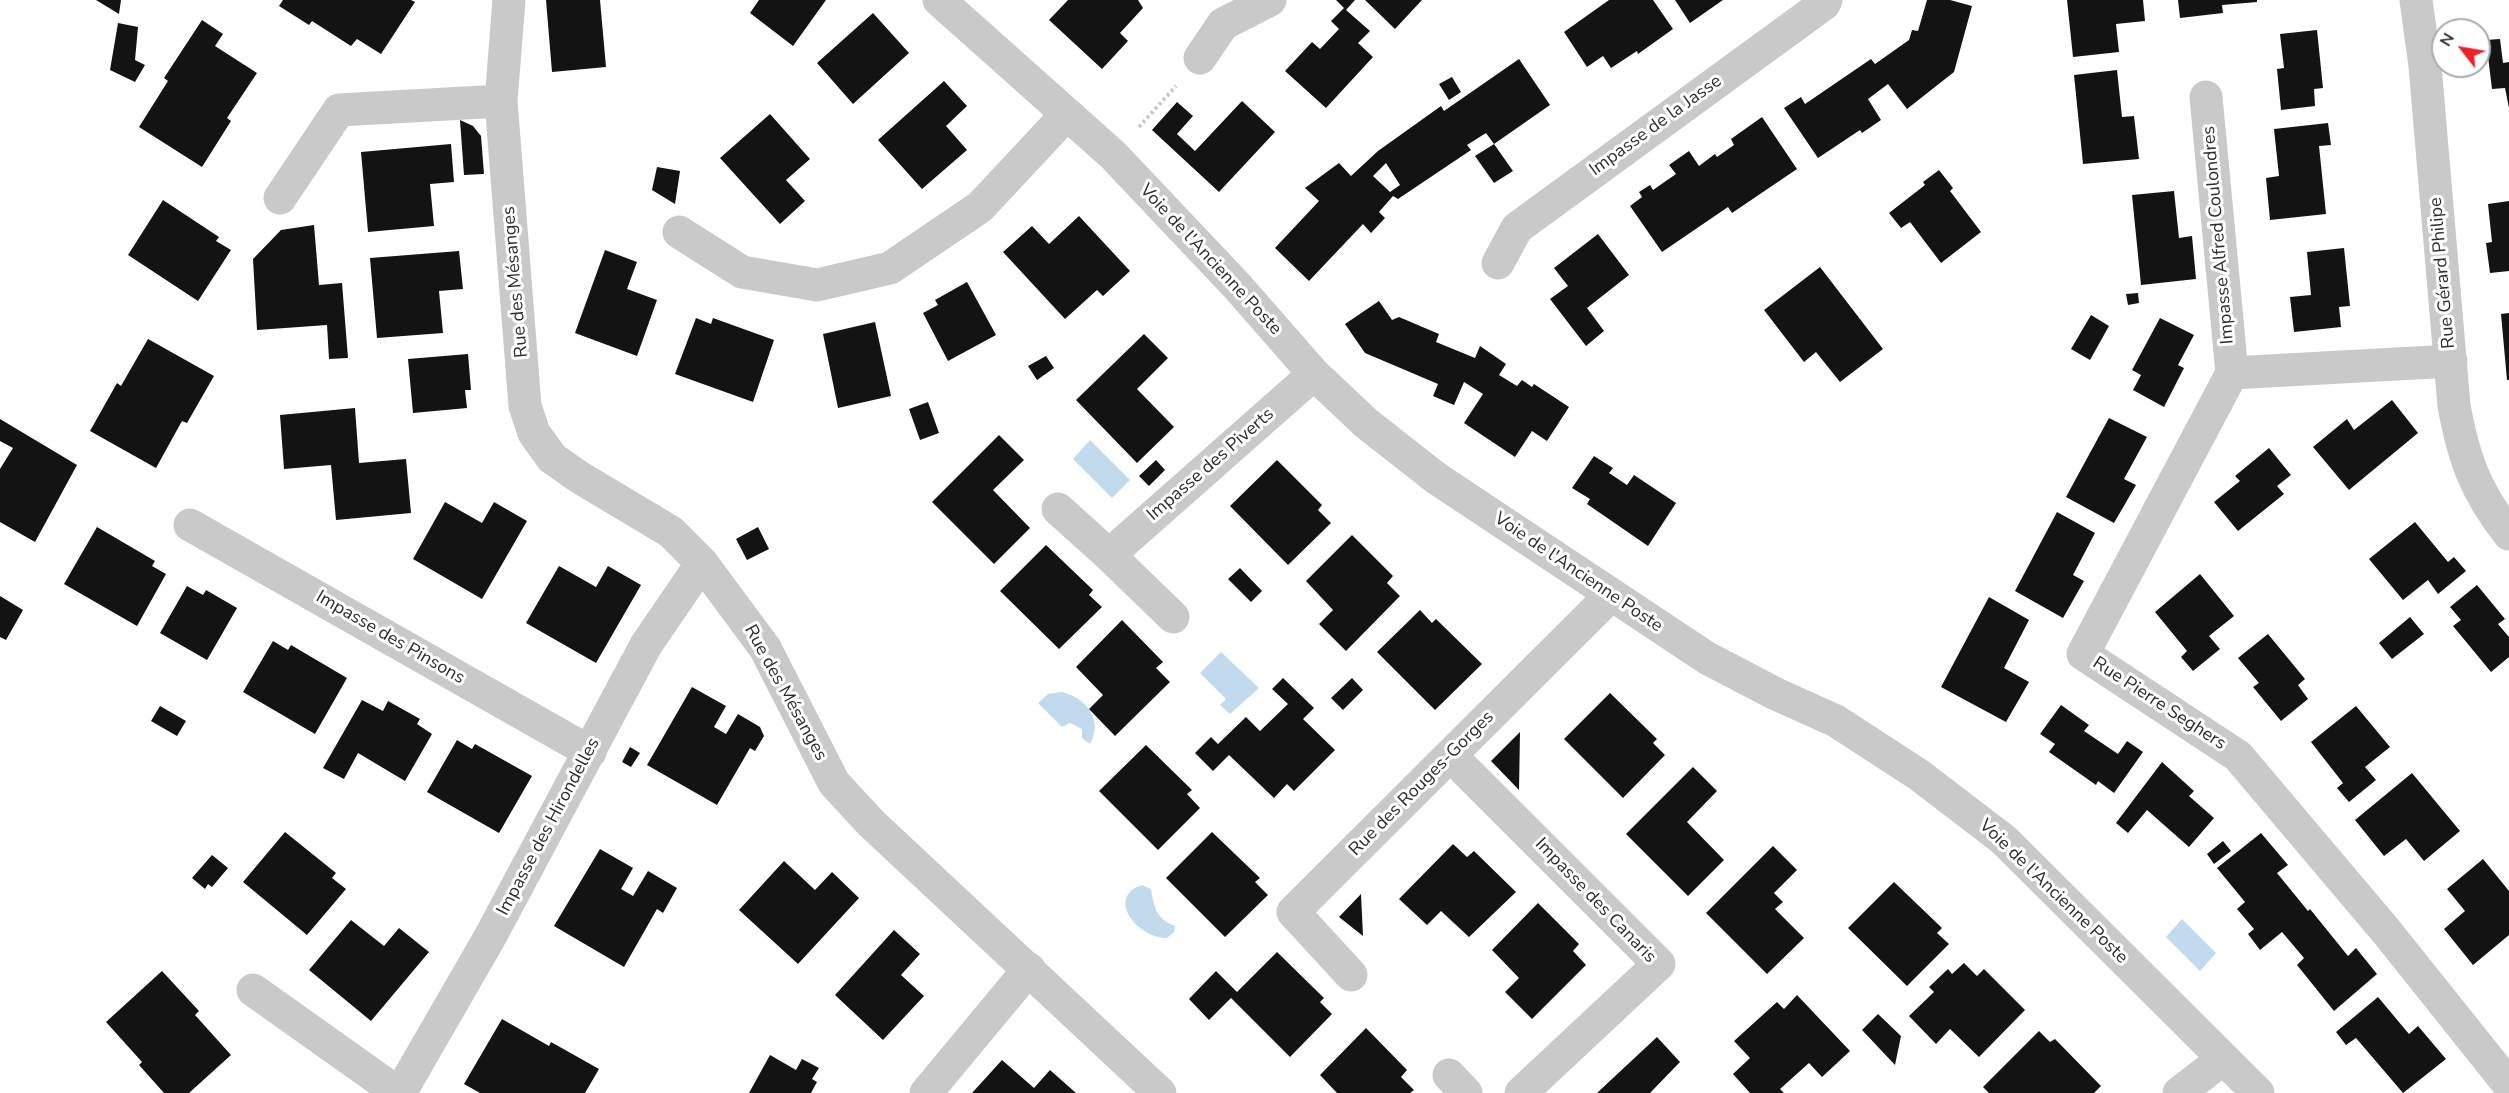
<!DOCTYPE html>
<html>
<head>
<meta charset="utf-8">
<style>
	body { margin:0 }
	#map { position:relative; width:2509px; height:1093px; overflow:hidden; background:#fff; font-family:"Nunito Sans",sans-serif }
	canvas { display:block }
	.north { position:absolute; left:2431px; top:18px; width:60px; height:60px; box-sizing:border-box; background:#fff; border:2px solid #ababab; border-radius:50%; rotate:301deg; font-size:16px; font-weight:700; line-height:24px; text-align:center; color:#2c2c2c }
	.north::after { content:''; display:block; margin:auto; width:21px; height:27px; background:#f02028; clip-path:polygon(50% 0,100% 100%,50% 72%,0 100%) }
</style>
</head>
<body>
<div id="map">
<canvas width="2509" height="1093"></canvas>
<div class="north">N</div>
</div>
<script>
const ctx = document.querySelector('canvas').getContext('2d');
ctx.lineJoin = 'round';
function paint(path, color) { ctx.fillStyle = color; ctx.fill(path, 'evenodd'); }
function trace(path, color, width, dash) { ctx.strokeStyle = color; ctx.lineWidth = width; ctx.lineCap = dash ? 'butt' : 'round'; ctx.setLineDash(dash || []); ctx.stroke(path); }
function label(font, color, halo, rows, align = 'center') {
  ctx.font = font + ' "Nunito Sans",sans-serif'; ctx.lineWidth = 6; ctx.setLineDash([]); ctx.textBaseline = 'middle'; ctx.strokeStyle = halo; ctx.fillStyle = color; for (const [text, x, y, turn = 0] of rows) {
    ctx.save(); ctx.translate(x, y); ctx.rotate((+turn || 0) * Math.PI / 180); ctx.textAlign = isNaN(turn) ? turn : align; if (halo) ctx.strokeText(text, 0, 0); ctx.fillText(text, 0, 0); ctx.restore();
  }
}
paint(new Path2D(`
	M1090,440l40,40 -18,18 -39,-39z
	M1221,652l38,36 -29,26 -10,-9 6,-6 -26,-26z
	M1062,692c24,6 42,28 28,52l-8,-6v-9l-12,-6 -8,4 -24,-24 10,-9z
	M1142,885l9,4c3,18 5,30 24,37l-1,6 -7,6c-30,0 -62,-41 -25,-53z
	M2182,919l34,34 -16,18 -34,-34z`), '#c2daed');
paint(new Path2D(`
	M96,0h25l-2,14z
	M283,0h128l4,2 -34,52 -24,-15 -6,7 -39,-25 -3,4 -30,-19z
	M546,0h54l6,67 -54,5z
	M759,0h67l-33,46 -43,-33z
	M1068,0h70l5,8 -23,25 8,8 -26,28 -53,-49z
	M1336,0h19l-9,10 24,21 -12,12 15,14 -47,51 -41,-37 27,-29 8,7 19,-20 -8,-8 13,-13z
	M1365,0h57l-27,29z
	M1609,0h44l20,29 -35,25 -1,-3 -26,17 -8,-12 -16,11 -23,-35z
	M1675,0h48l-33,23z
	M1927,0h23l22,6 -18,66 -47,37 -19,-25 -20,15 13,21 -19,13 -2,-3 -42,28 -34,-50 17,-11 4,7 66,-45 4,5 34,-24 3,-10 6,1z
	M2067,0h76l2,21 -29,3 3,28 -46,5z
	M2178,0h79v2l-35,3 1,8 -43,5z
	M873,13l36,40 -56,51 -36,-41z
	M202,20l21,14 -8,12 42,27 -30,45 4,3 -29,46 -63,-40 29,-46 -4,-3z
	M118,23l20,4 -3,33 10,5 -10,17 -25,-12z
	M2317,30l6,58 -9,1 1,17 -34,4 -4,-41 7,-1 -4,-34z
	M2500,39l3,24 6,-1v46l-4,-20 -13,1 -6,-49z
	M1519,59l31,46 -56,39 -8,-11 -19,12 4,5 -73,49 -5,-3 -14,16 6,6 -14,15 -8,-9 -54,57 -34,-33 44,-47 -14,-13 34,-25 12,13 27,-25 63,-45 3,5zM1386,163l14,22 -10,7 -17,-16z
	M2117,70l5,47 12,-1 5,43 -56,5 -9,-89z
	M1452,77l9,15 -12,8 -10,-16z
	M944,81l23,25 -21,20 21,24 -45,39 -44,-49z
	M1242,101l33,31 -56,60 -67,-62 25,-28 16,14 -16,18 18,17z
	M770,114l40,45 -24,21 19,21 -25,23 -60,-66z
	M1762,117l35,52 -65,44 -4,-6 -66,45 -32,-46 12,-9 -3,-5 11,-7 3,5 23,-16 -7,-9 20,-14 10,15 16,-12 2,3 17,-12 -3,-6z
	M460,120l13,6 8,10 3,38 -20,1z
	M2328,123l3,22 -12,1 7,68 -56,6 -4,-42 13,-2 -5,-47z
	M451,144l3,38 -24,2 4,42 -66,6 -7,-80z
	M1494,144l19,27 -19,12 -19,-27z
	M657,167l23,4 -5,33 -23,-14z
	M1939,170l14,18 -3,3 31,41 -40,31 -31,-41 -9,6 -12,-15 36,-28 -2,-3z
	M2174,191l5,47 13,-2 4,43 -55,6 -9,-90z
	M163,200l56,37 -3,4 15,9 -33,51 -70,-46z
	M2509,201v70l-19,2 -4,-30 6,-1 -4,-38z
	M1079,216l51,55 -27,25 -6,-6 -32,29 -62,-67 29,-26 17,18z
	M314,225l5,60 23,-2 6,75 -19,1 -2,-34 -70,5 -4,-71 28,-29z
	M1598,234l31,41 -42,33 17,23 -18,15 -36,-47 18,-13 -14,-18z
	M2344,248l6,58 -11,1 2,20 -47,5 -4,-35 21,-2 -4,-43z
	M605,250l32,12 -10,27 30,11 -20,56 -62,-23z
	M459,251l4,38 -24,2 4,42 -66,5 -7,-80z
	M1820,267l63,82 -43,33 -24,-30 -12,10 -40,-52z
	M967,282l29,53 -48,26 -25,-48 15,-8 -3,-5z
	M2138,293l1,10 -11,2 -2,-11z
	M1379,301l13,19 7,-3 40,17 -3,8 39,16 5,-12 26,18 -7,11 18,11 5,-6 10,7 2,-3 35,23 -22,34 -15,-10 -17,26 -51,-34 19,-29 -19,-12 -10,23 -21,-9 5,-12 -73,-31 -20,-29z
	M2509,313v67h-2l-6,-66z
	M2091,315l18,11 -19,34 -19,-11z
	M696,318l15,6 2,-6 61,22 -21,62 -78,-28z
	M2160,318l34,17 -16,30 6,3 -20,39 -31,-17 8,-15 -9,-5z
	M875,322l16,74 -53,12 -15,-74z
	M1144,334l24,24 -31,31 37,38 -37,36 -61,-63z
	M148,339l66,37 -27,47 -5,-2 -26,47 -66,-37 27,-48 4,3z
	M468,354l3,36h-6l2,18 -54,5 -5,-54z
	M1046,356l8,12 -17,12 -9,-14z
	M2392,400l26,33 -69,57 -36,-43 34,-28 7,11z
	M928,402l11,31 -19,7 -11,-31z
	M355,408l4,55 47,-4 5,54 -75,7 -5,-55 -47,4 -4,-54z
	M2109,418l38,19 -23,42 12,6 -22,38 -48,-26z
	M0,419l77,46 -42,77 -35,-20v-53l13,-21 -13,-7z
	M999,435l25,25 -31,30 37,38 -36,36 -62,-62z
	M2269,448l22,27 -14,11 7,8 -46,37 -24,-29 26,-21 -5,-5z
	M1594,456l19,12 -4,5 18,12 7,-10 42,28 -28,43 -61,-42 3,-5 -18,-11z
	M1156,460l9,10 -16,16 -10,-10z
	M1277,460l45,45 -4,5 13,13 -43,42 -58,-59z
	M445,502l37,21 12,-21 33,19 -45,78 -69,-40z
	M2057,512l38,21 -22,42 11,6 -21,37 -48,-27z
	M2415,522l33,40 6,-5 12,14 -28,23 -10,-14 -25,20 -34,-41z
	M97,527l58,34 -3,5 14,8 -29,52 -73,-42z
	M758,527l11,22 -22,11 -11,-21z
	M1352,535l41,41 -6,7 13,13 -54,55 -27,-27 14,-14 -27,-29z
	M1046,545l47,45 -4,5 13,12 -43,42 -59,-58z
	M559,566l37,21 12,-21 33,19 -45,78 -70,-40z
	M1240,568l22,23 -11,11 -23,-23z
	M2200,574l34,42 -25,20 11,13 -27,22 -12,-14 6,-6 -32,-39z
	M2477,585l28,34 -7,5 11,13v20l-18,15 -38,-46 8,-6 -11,-13z
	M187,586l16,9 3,-5 31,18 -30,52 -47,-27z
	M0,596l23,14 -17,30 -6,-3z
	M1989,597l40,23 -25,48 25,14 -23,40 -65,-35z
	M1420,610l12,13 4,-4 46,45 -47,46 -58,-58z
	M2410,617l14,17 -32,25 -13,-16z
	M1122,620l41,42 -7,6 14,14 -55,54 -26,-27 14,-14 -27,-28z
	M2268,634l37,45 -7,6 10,14 -27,22 -28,-34 6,-4 -21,-25z
	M273,641l15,9 3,-5 56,33 -32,56 -72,-42z
	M1283,678l31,30 -11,11 32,31 -41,41 -7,-7 -13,14 -45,-43 -16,16 -18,-18 16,-16 7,7 28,-27 14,14 28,-27 -16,-15z
	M1352,678l11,12 -20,20 -12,-12z
	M692,687l34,19 -12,21 12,7 12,-20 22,13 4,9 -9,15 -5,-3 -33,57 -70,-40z
	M1610,693l47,46 -4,4 12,12 -42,43 -59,-59z
	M362,700l21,11 5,-10 32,18 -3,5 15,10 -27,47 -47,-28 -14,26 -21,-11z
	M2061,705l28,20 -5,6 34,23 9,-13 16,11 -29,41 -16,-12 -2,4 -47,-33 6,-8 -15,-10z
	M160,706l26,15 -9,15 -26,-15z
	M2356,706l34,41 -25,20 11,13 -27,22 -12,-14 6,-5 -32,-41z
	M1520,732l-1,58 -28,-29z
	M457,740l15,9 3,-5 57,32 -33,57 -72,-41z
	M1146,745l46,45 -5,4 13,14 -42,42 -59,-59z
	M630,747l10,6 -9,14 -9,-5z
	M2162,762l32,29 -5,5 25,22 -25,29 -42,-37 -19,23 -12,-10z
	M1693,767l24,24 -30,31 37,38 -36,36 -62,-62z
	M2412,773l48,58 -36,30 -18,-22 -22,17 -29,-36z
	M285,832l51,41 -4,5 14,11 -39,46 -64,-53z
	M1212,832l48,46 -5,4 13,13 -43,42 -59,-59z
	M2261,833l27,32 -11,8 31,38 2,-2 38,47 8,-8 21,26 -43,37 -37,-46 7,-7 -22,-26 -22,18 -12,-16 6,-5 -17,-20 8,-7 -28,-34z
	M2223,841l8,10 -17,13 -7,-10z
	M1453,844l14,13 7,-6 42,41 -47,45 -28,-26 -14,14 -28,-26z
	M1773,846l24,24 -23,23 9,9 -8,7 29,29 -37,36 -61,-61z
	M600,849l33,19 -12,21 12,7 15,-25 29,17 -14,25 -6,-4 -33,58 -70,-41z
	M212,855l16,13 -16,19 -4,-3 -3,5 -13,-11z
	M2483,859l26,32v44l-36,30 -29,-36 21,-18 -18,-22z
	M784,861l31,29 17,-18 27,26 -61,66 -59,-54z
	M1894,882l48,46 -5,5 12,11 -42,42 -59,-58z
	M1361,894l2,42 -24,-19z
	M1538,903l41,41 -6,7 13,14 -54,54 -27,-27 14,-14 -27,-28z
	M351,920l33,26 15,-18 30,24 -58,69 -62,-51z
	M894,930l26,24 -19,21 23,21 -41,44 -48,-45z
	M1277,952l47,46 -4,4 12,12 -42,43 -59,-59 -22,22 -20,-21 27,-28 21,21z
	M1964,963l13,13 7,-7 41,41 -46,47 -29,-28 -14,15 -27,-28 25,-24 -5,-5 19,-18 4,5z
	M162,971l37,40 -4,4 36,40 -42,38h-25l-25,-28 3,-3 -36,-40z
	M1797,995l53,56 -28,26 -13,-14 -29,26 4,4h-34l-17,-19 17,-16 -16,-17 43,-39 7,7z
	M2378,997l31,37 9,-8 28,33 -43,34 -47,-55 -10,7 -10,-13z
	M1878,1014l23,22 -6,29 -33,-35z
	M502,1019l47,27 2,-4 48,27 -14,24h-105l-16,-9z
	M1366,1028l41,42 -6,7 13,13 -4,3h-73l-17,-18z
	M2039,1031l11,11 5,-3 46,47 -7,7h-105l-6,-6z
	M1657,1037l23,25 -30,31h-53z
	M770,1055l26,15 6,-11 17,9 -7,11 5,3 -6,11h-62z
	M1002,1060l32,28 16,-18 26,23h-104z`), '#131313');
trace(new Path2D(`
	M1139,127l37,-41`), '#c9c9c9', 4, [3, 3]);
trace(new Path2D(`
	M509,0l-8,101 24,305 9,27 18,25 27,19 92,55 31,31 63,85 69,135 37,40 289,270
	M939,0l174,155 124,131 77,88 52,49 70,55 271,180 69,36 60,27 83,54 85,65 254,253
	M2416,0l9,66 29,340c10,53 21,85 55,128
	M1200,58l23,-34 47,-24
	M2206,97l26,276
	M280,198l59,-88 162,-9
	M679,232l63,40 75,13 73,-17 90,-61 87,-93
	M1498,263l19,-35 307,-224 2,-4
	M2451,361l-219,12 -149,281 155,102 148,175 123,154
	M1058,509l51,46 205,-181
	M190,525l400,227
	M1109,555l64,62
	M1451,756l208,208 -138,129
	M1351,975l-58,-63 318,-317
	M253,990l145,103
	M1449,1075l17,18
	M400,1093l90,-156 156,-292 56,-82
	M926,1093l103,-124
	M2179,1093l44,-34`), '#c9c9c9', 33);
label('18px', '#2c2c2c', '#fff', [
	["Impasse de la Jasse",1656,126,-36],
	["Impasse Alfred Coulondres",2219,235,-95],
	["Voie de l'Ancienne Poste",1210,260,47],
	["Rue Gérard Philipe",2443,273,-95],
	["Rue des Mésanges",516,282,-95],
	["Impasse des Piverts",1211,465,-41],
	["Voie de l'Ancienne Poste",1578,573,34],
	["Impasse des Pinsons",390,638,30],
	["Rue des Mésanges",785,693,61],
	["Rue Pierre Seghers",2159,704,33],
	["Rue des Rouges-Gorges",1422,784,-45],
	["Impasse des Hirondelles",549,827,-62],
	["Voie de l'Ancienne Poste",2053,892,44],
	["Impasse des Canaris",1595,901,46]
]);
</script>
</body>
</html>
